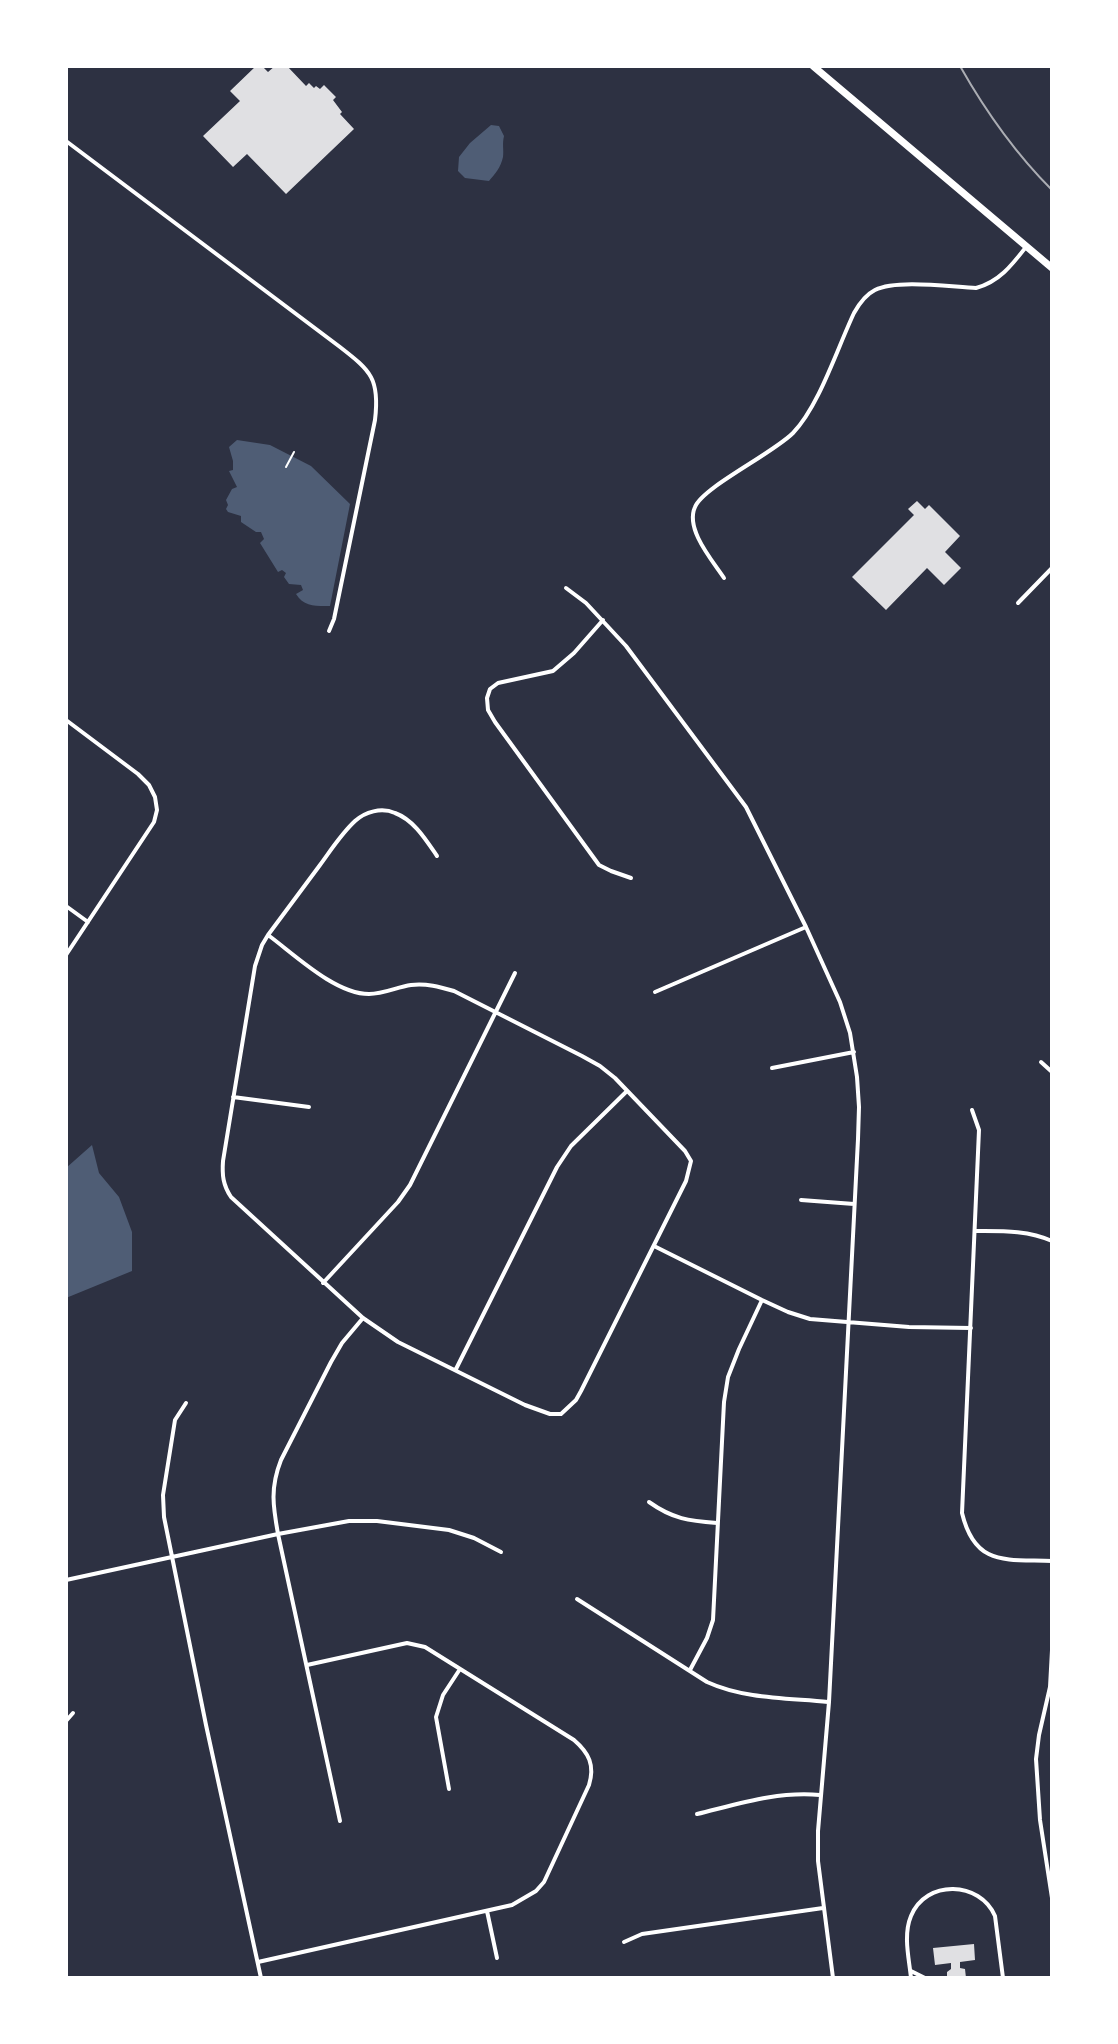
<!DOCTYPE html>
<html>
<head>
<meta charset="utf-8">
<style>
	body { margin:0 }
	#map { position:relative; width:1118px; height:2044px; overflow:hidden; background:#2d3142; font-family:Commissioner,sans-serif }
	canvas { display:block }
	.frame { position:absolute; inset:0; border:68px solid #fff; pointer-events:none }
</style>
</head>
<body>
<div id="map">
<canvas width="1118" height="2044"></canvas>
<div class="frame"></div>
</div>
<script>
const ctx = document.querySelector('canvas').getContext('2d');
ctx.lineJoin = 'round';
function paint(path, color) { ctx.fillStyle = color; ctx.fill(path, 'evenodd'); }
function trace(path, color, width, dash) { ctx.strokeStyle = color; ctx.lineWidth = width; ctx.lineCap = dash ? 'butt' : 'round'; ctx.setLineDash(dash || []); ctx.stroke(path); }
paint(new Path2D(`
	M491,125l8,1 5,10c-2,8 0,14 -1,21 -2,10 -8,17 -14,24l-24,-3 -7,-7 1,-14 11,-14z
	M237,440l33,5 41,21 39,38 -20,102c-14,0 -26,1 -34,-12l7,-4 -2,-5 -12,-1 -5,-7 2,-4 -4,-3 -4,2 -18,-29 4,-4 -3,-7h-5l-15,-10v-6l-13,-4 -2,-3 2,-4 -2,-5 6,-11 5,-2 -8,-16 4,-1v-9l-4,-14z
	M92,1145l7,28 20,24 13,35v39l-66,27v-130z`), '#4f5d75');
paint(new Path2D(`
	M256,66h6l6,6 7,-6h12l19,20 3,-3 5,5 2,-2 4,3 4,-4 12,12 -3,3 9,12 -2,2 14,15 -68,65 -39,-40 -14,13 -30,-31 37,-35 -10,-10z
	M917,501l8,8 4,-4 31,31 -15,16 16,16 -17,17 -17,-17 -41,42 -34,-33 62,-62 -6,-6z
	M974,1944l1,16 -15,2v6l5,1 1,9h-19v-6l4,-3v-6l-16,2 -2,-17z`), '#e0e0e3');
trace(new Path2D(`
	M286,467l8,-15`), '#fff', 2);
trace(new Path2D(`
	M66,141l274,206c31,24 40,32 35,73l-41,199 -5,12
	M724,578c-12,-18 -39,-49 -29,-71 8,-20 77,-53 98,-74 26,-27 44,-84 61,-120 5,-9 11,-18 21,-23 22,-11 76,-3 101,-2 23,-6 36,-23 50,-41
	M566,588l20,15 40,43 120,161 60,120 34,75 10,31 7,44 2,30 -1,32 -29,563 -11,129v30l15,117
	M1018,603l34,-35
	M603,620l-29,33 -21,18 -55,12 -8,6 -3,9 1,12 7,12 104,143 12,6 20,7
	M66,720l72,54 11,11 6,12 2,13 -3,12 -88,133
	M66,906l22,16
	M268,935c26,19 67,59 101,59 15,0 28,-7 42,-9 15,-2 29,2 43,6l128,65 18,10 15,12 70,73 6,10 -5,20 -105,210 -5,9 -15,14h-11l-25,-9 -127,-63 -35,-24 -132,-121c-8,-12 -9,-22 -8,-36l32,-195 7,-21 6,-10c18,-24 35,-47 52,-70 11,-15 21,-31 35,-44 10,-9 26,-14 40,-8 19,7 31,27 42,43
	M655,992l151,-65
	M1041,1062l11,10
	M772,1068l82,-16
	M233,1097l76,10
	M972,1110l7,20 -17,383c13,54 44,46 90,48
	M801,1200l53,4
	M975,1231c27,0 53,-1 77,10
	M654,1246l108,54 26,12 22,7 99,8 62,1
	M323,1283l75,-81 12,-17 105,-212
	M456,1369l101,-202 14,-21 56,-55
	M186,1403l-11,17 -12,75 1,22 42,208 55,253
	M649,1502c24,17 40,19 68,21
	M66,1580l212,-46 71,-13h28l72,9 25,8 27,14
	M577,1599l130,83c37,17 81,16 121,20
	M1052,1650l-2,37 -11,48 -3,24 4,61 12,78
	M690,1670l17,-32 6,-18 11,-218 4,-25 11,-28 23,-49
	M66,1721l7,-8
	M449,1789l-13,-72 7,-22 17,-26
	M697,1814c41,-10 80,-23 123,-19
	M340,1821l-62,-287c-5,-28 -8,-46 3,-74l50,-98 11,-19 21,-25
	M487,1911l10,47
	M624,1942l18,-8 181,-26
	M258,1962l254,-57 24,-14 8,-9 45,-97c6,-20 0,-32 -15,-45l-149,-93 -18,-4 -100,22
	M911,1971l14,7
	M911,1978c-2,-20 -8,-43 0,-62 15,-37 69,-35 84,0l8,62`), '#fff', 4);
trace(new Path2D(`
	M813,66l239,202`), '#fff', 7);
trace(new Path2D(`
	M960,66c26,46 55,87 92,124`), '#abadb3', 2);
</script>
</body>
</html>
